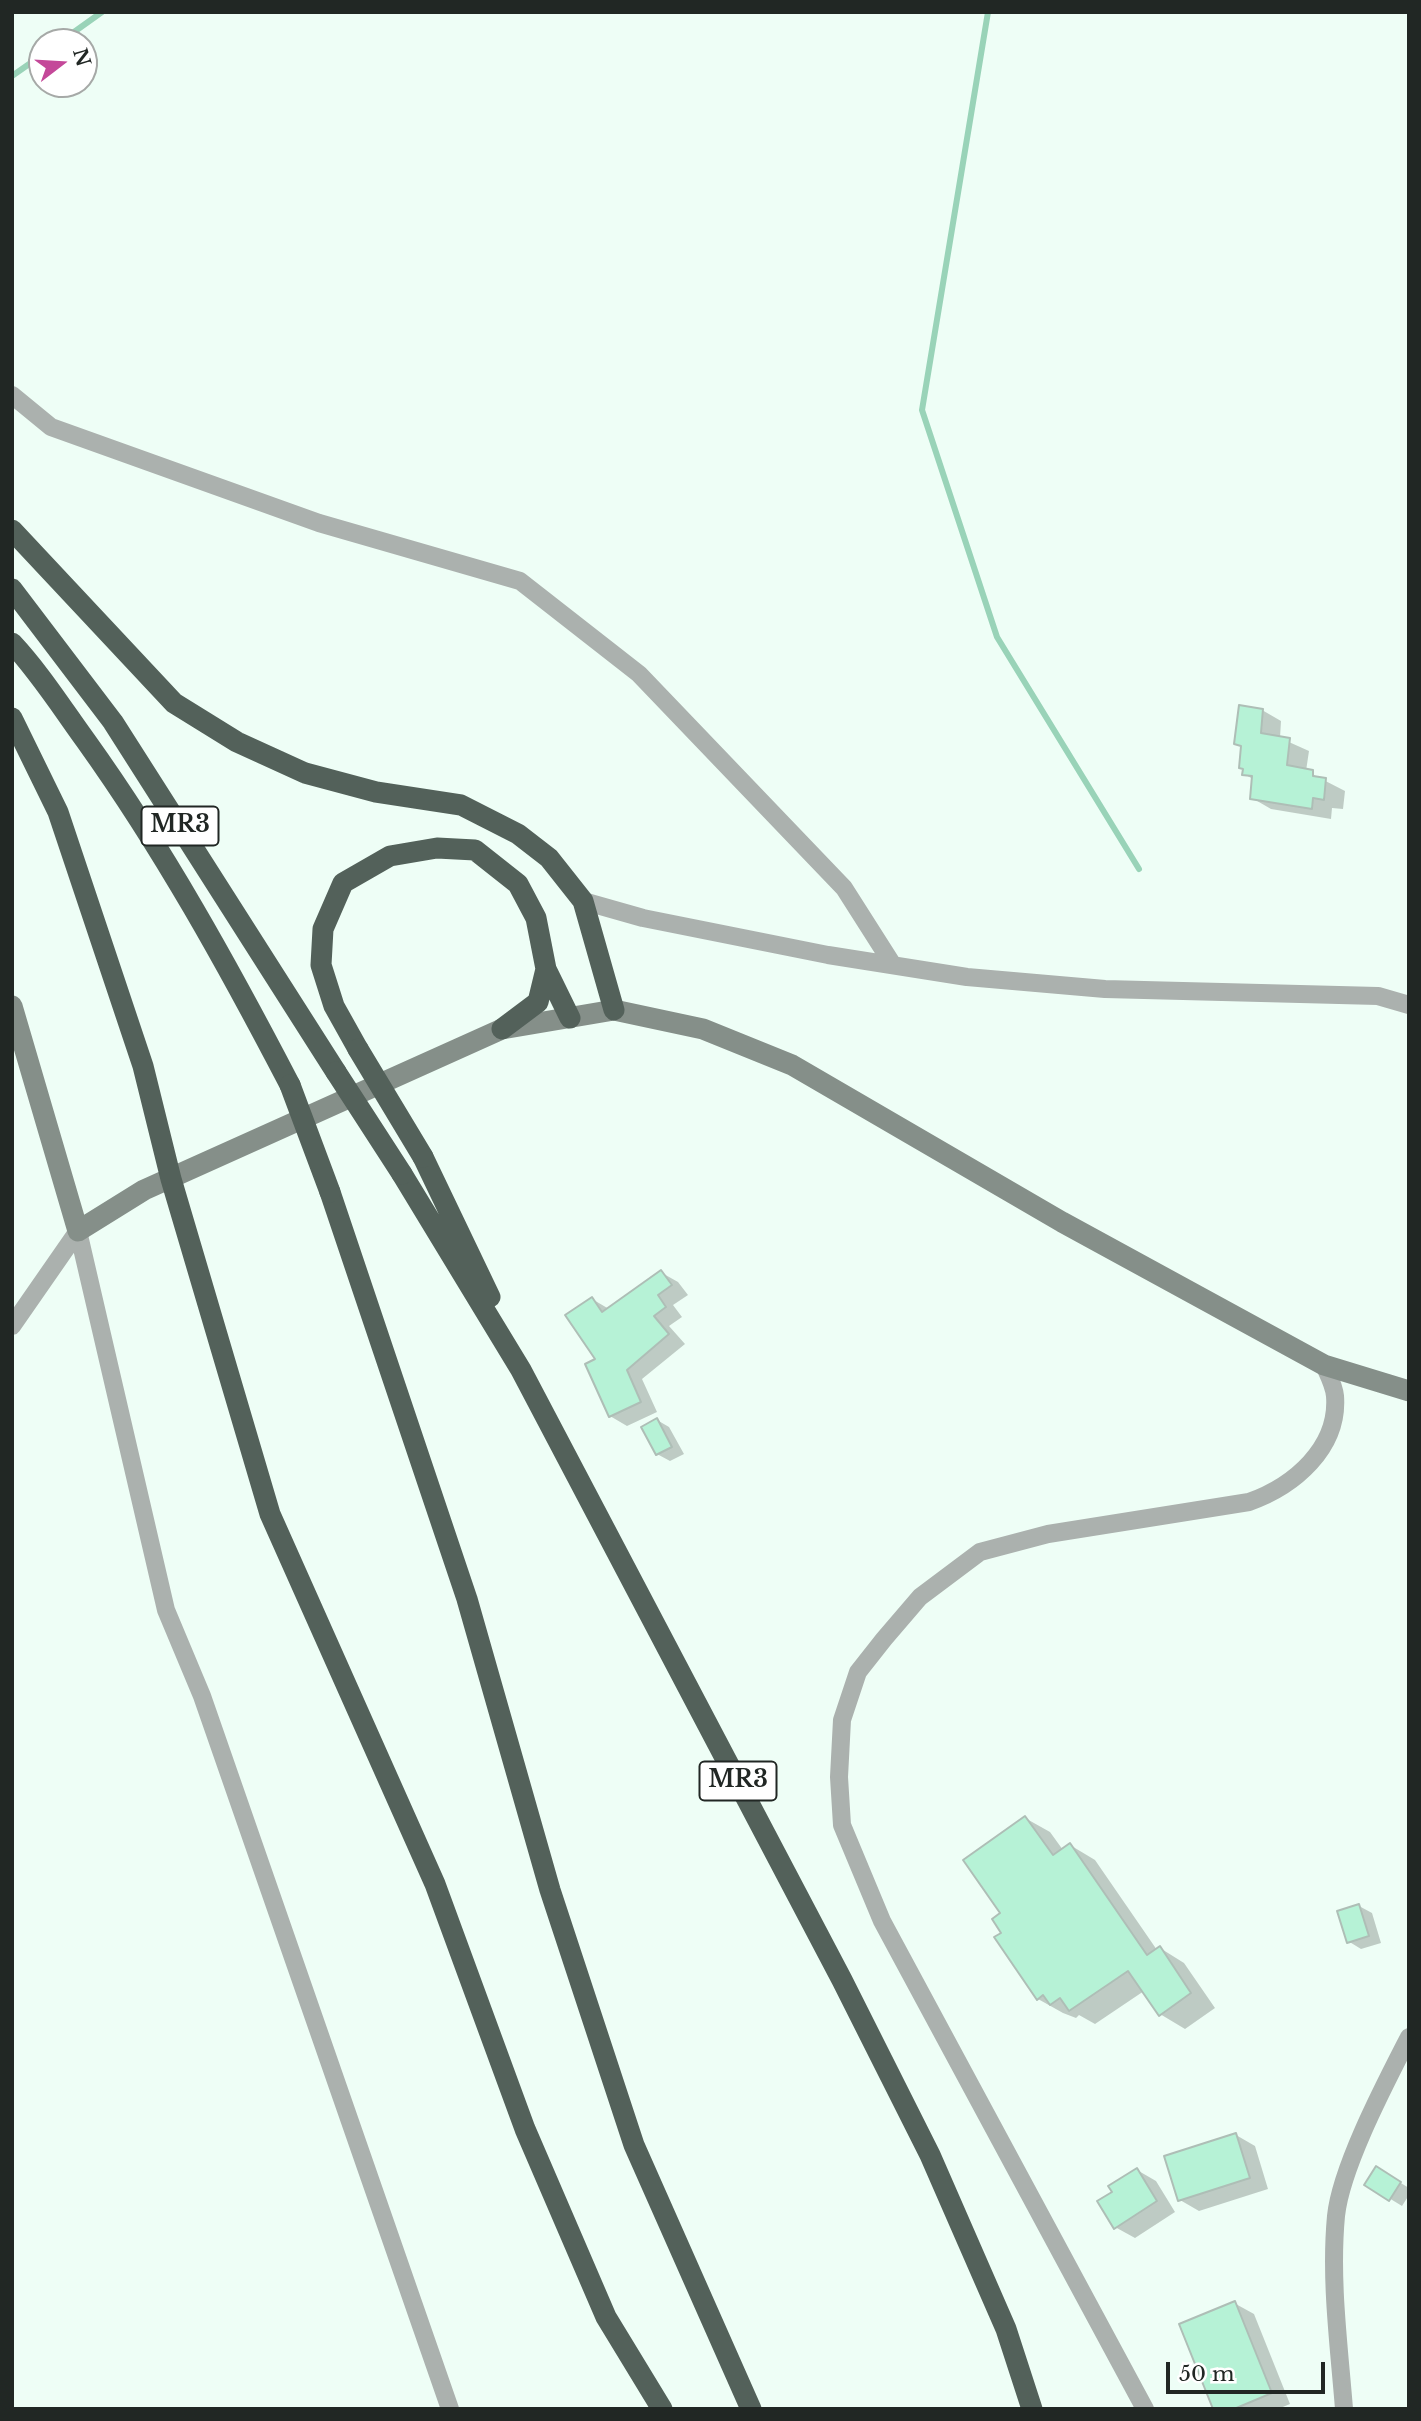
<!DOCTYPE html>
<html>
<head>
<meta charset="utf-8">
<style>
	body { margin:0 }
	#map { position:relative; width:1421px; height:2421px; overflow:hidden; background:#eefef6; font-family:"Libre Baskerville",serif }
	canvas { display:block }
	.frame { position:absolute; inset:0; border:14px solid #212724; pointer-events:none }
	.north { position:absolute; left:28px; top:28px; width:70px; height:70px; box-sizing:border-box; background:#fff; border:2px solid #a6a9a7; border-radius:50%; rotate:73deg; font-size:19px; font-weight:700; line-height:28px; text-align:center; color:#212724 }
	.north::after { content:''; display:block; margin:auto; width:24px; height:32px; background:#c44899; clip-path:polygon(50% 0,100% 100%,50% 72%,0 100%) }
	.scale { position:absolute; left:1166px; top:2362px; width:159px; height:32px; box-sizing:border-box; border:4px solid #212724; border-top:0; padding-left:9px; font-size:21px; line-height:24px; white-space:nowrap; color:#212724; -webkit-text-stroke:5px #fff; paint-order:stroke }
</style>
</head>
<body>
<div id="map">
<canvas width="1421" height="2421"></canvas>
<div class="frame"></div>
<div class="north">N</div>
<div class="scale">50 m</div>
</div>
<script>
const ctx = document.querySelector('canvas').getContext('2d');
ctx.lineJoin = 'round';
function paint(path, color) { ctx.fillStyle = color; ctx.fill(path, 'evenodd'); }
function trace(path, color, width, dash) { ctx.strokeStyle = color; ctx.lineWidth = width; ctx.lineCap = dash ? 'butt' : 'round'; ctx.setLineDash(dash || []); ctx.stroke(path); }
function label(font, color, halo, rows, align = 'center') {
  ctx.font = font + ' "Libre Baskerville",serif'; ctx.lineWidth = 5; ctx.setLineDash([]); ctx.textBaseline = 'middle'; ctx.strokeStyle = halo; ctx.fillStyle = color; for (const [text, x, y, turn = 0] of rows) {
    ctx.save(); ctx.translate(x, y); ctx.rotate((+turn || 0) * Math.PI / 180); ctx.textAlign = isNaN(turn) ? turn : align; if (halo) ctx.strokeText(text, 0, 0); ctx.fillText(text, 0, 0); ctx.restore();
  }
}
paint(new Path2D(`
	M1262,710l19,11 -1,17 29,13 -3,20 39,20 -2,18 -11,-1 -1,11 -60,-10 -19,-11 1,-19 -9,-5 -1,-26 -7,-4z
	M662,1273l16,9 10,13 -15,10 9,12 -13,9 16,18 -43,35 15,33 -30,14 -17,-10 -12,-56 -6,-61 17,10z
	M657,1420l12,7 15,27 -14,7 -13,-7z
	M1025,1818l25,14 13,18 7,-5 25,15 62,90 3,-2 24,15 31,45 -30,21 -25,-15 -16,-23 -49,33 -16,-9 -3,3 -13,-5 -25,-14 -35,-66 -1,-19z
	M1359,1906l13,7 9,30 -20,6 -13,-8z
	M1236,2135l19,11 13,43 -69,22 -19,-11z
	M1376,2168l33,20v7l-7,11 -36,-22z
	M1137,2170l19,11 19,31 -40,26 -20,-11 -1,-35z
	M1234,2303l20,11 36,90 -12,5h-63z`), '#0003');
trace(new Path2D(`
	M988,12l-66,398 75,227 142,232
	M60,42l42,-30
	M12,76l30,-21`), '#99d3b8', 6);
const building = new Path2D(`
	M1239,705l24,4 -2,24 29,5 -3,27 26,5v6l13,2 -2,22 -11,-2 -1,11 -62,-10 2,-23 -10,-1 1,-6 -4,-1 2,-22 -7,-2z
	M661,1270l11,15 -14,10 8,12 -12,9 15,18 -42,36 14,32 -32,15 -24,-53 10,-5 -30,-44 27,-18 10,15z
	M657,1418l15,29 -16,8 -15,-28z
	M1025,1816l28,39 17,-12 77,112 13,-9 31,47 -32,23 -31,-45 -59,40 -9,-13 -10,7 -7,-10 -6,5 -43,-63 7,-4 -9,-14 8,-6 -37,-53z
	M1359,1904l10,32 -22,7 -10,-32z
	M1236,2133l14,45 -72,23 -14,-45z
	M1376,2166l25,16 -12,19 -25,-16z
	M1137,2168l20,33 -43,28 -17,-28 15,-9 -4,-6z
	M1235,2301l37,92 -38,16h-21l-34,-85z`);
paint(building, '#b6f2d6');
trace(building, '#aebeb6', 2);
trace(new Path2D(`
	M12,395l39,32 268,96 201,58 119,93 205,214 49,77
	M583,901l60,17 185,37 139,22 138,12 273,7 31,9
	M78,1231l88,379 36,86 248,713
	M12,1326l66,-95
	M1145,2409l-263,-488 -40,-96 -3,-48 3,-57 16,-48 26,-33 36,-42 60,-45 68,-18 201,-32c45,-16 90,-54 86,-106 -1,-11 -7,-22 -11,-31
	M1344,2409c-5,-64 -14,-129 -8,-193 5,-49 50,-134 73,-179`), '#abb1ae', 18);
trace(new Path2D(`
	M12,1006l66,225 66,-41 358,-161 112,-19 89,19 89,36 270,157 262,143 85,26`), '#858f89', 21);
trace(new Path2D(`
	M12,530l162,173 63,39 68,31 71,19 85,13 57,29 31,24 34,43 31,109
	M12,589l101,133 223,350
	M12,643c28,30 50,65 74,98 78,109 142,225 204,344
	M12,718l46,94 85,254 28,113 99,335 165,370 90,245 81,188 56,92
	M546,969l24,49
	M358,1049l-24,-43 -13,-41 2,-36 20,-46 47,-27 47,-8 38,2 43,34 18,34 10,51 -8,33 -36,27
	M423,1157l67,140
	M402,1174l119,196 321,610 88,175 76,174 26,80
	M330,1192l137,407 83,291 84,255 117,264`), '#53615a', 21);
trace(new Path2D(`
	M358,1049l65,108
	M336,1072l66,102
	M290,1085l40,107`), '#53615a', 21);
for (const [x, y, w] of [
	[180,826,77],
	[738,1781,77]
]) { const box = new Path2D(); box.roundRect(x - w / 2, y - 19.5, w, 39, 5); ctx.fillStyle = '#fff'; ctx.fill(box); trace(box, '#212724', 2); }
label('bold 23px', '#212724', null, [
	["MR3",180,826],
	["MR3",738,1781]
]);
</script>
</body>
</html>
